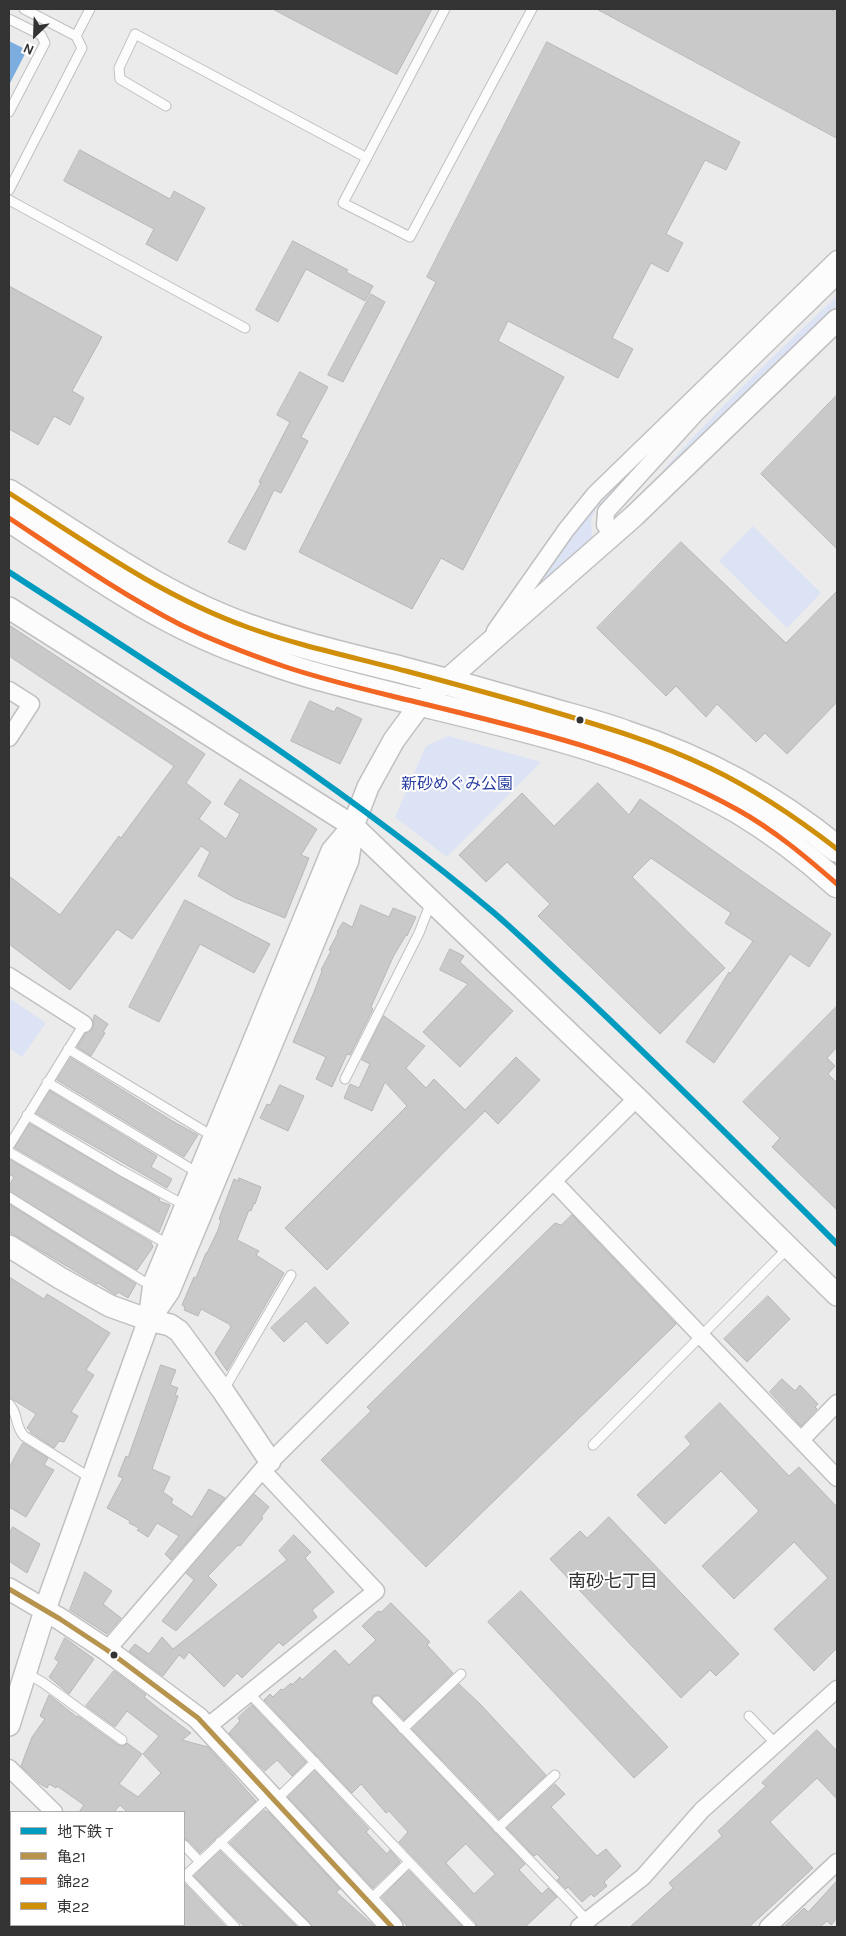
<!DOCTYPE html>
<html>
<head>
<meta charset="utf-8">
<style>
	body { margin:0 }
	#map { position:relative; width:846px; height:1936px; overflow:hidden; background:#ebebeb; font-family:Karla,"Noto Sans JP",sans-serif }
	canvas { display:block }
	.frame { position:absolute; inset:0; border:10px solid #333334; pointer-events:none }
	.legend { position:absolute; left:10px; top:1811px; width:175px; height:115px; box-sizing:border-box; background:#fff; border:1px solid #adadae; margin:0; padding:6px 9px; list-style:none; font-size:15px; color:#333334 }
	.legend li { display:flex; align-items:center; gap:10px; height:25px }
	.legend b { width:25px; border:1px solid #adadae }
	.north { position:absolute; left:10px; top:10px; width:50px; height:50px; -webkit-text-stroke:4px #fff; paint-order:stroke; rotate:204deg; font-size:14px; font-weight:700; line-height:20px; text-align:center; color:#333334 }
	.north::after { content:''; display:block; margin:auto; width:18px; height:22px; background:#333334; clip-path:polygon(50% 0,100% 100%,50% 72%,0 100%) }
</style>
</head>
<body>
<div id="map">
<canvas width="846" height="1936"></canvas>
<div class="frame"></div>
<ul class="legend">
<li><b style="height:6px;background:#009bbf"></b>地下鉄 T</li>
<li><b style="height:6px;background:#b7944d"></b>亀21</li>
<li><b style="height:6px;background:#f26522"></b>錦22</li>
<li><b style="height:6px;background:#d08f0a"></b>東22</li>
</ul>
<div class="north">N</div>
</div>
<script>
const ctx = document.querySelector('canvas').getContext('2d');
ctx.lineJoin = 'round';
function paint(path, color) { ctx.fillStyle = color; ctx.fill(path, 'evenodd'); }
function trace(path, color, width, dash) { ctx.strokeStyle = color; ctx.lineWidth = width; ctx.lineCap = dash ? 'butt' : 'round'; ctx.setLineDash(dash || []); ctx.stroke(path); }
function label(font, color, halo, rows, align = 'center') {
  ctx.font = font + ' Karla,"Noto Sans JP",sans-serif'; ctx.lineWidth = 4; ctx.setLineDash([]); ctx.textBaseline = 'middle'; ctx.strokeStyle = halo; ctx.fillStyle = color; for (const [text, x, y, turn = 0] of rows) {
    ctx.save(); ctx.translate(x, y); ctx.rotate((+turn || 0) * Math.PI / 180); ctx.textAlign = isNaN(turn) ? turn : align; if (halo) ctx.strokeText(text, 0, 0); ctx.fillText(text, 0, 0); ctx.restore();
  }
}
paint(new Path2D(`
	M837,296v12l-205,199c62,-76 134,-144 205,-211z
	M646,451l3,3 -53,55 -5,10 1,20 -63,57 50,-73z
	M753,526l68,67 -34,35 -68,-67z
	M448,736l93,26 -94,95 -52,-40 31,-71z
	M9,998l37,25 -24,34 -13,-9z`), '#dce3f5');
paint(new Path2D(`
	M9,41l18,9 -18,35z`), '#7caddf');
const building = new Path2D(`
	M273,9h159l-35,65z
	M597,9h233l7,3v126z
	M547,42l193,100 -14,28 -21,-10 -39,74 17,9 -15,29 -17,-9 -39,75 21,11 -15,29 -110,-57 -10,20 66,36 -101,193 -22,-12 -29,51 -113,-57 137,-270 -9,-5z
	M80,150l90,49 4,-8 31,17 -28,53 -31,-17 8,-15 -90,-48z
	M293,241l55,29 -2,2 27,14 -8,15 -59,-32 -28,53 -22,-12z
	M9,286l93,51 -30,54 12,7 -14,27 -16,-9 -16,29 -29,-16z
	M371,294l14,8 -42,80 -15,-7z
	M300,372l28,15 -27,50 7,4 -27,52 -7,-3 -29,60 -17,-8 33,-59 -2,-1 31,-60 -13,-7z
	M837,395v154l-76,-75z
	M681,542l105,101 51,-52v111l-50,52 -22,-21 -9,9 -39,-38 -11,13 -30,-31 -10,10 -69,-68z
	M9,625l196,129 -19,29 25,19 -12,17 27,20 14,-25 -16,-10 16,-25 77,50 -16,26 8,3 -24,60 -50,-20 -37,-22 12,-24 -9,-6 -69,93 -15,-10 -47,61 -61,-46v-68l51,39 59,-79 2,2 53,-72 -165,-110z
	M310,701l24,11 3,-5 25,12 -22,45 -49,-23z
	M598,783l31,32 11,-16 191,135 -22,33 -19,-13 -76,109 -28,-21 43,-70 1,2 23,-33 -28,-18 6,-10 -80,-55 -19,19 93,91 -65,66 -122,-118 12,-12 -43,-42 -21,20 -27,-27 63,-62 32,33z
	M185,900l85,44 -16,29 -54,-29 -41,78 -30,-15z
	M361,905l28,12 4,-9 23,9 -9,19 -1,-1 -13,22 -22,50 2,2 -23,46 -3,-1 -15,33 -16,-8 10,-22 -33,-15 21,-50 8,-21 -1,-1 10,-19 -2,-1 9,-17 -1,-1 6,-10 9,5z
	M450,949l14,7 -4,6 53,49 -53,56 -37,-35 45,-48 -28,-14z
	M837,1006v41l-10,11 8,8 -7,8 9,9v127l-65,-63 8,-9 -37,-36z
	M95,1015l13,9 -5,8 2,1 -14,23 -14,-9 8,-13 8,-5v-9z
	M384,1016l41,30 -19,22 20,20 8,-9 31,31 51,-53 24,23 -42,44 -13,-13 -158,159 -42,-42 122,-122 -22,-24 -13,29 -28,-13 6,-14 9,4 11,-24 -8,-4z
	M71,1058l103,64 24,13 -14,22 -127,-77z
	M280,1085l24,11 -16,35 -28,-13 7,-14 3,1z
	M50,1091l107,65 -6,11 21,12 -5,9 -131,-75z
	M30,1124l130,75 -1,2 11,4 -11,27 -144,-84z
	M9,1159l142,83 2,5 -16,23 -128,-79v-5l5,-9 -5,-3z
	M239,1178l22,9 -6,17 -1,-1 -3,8 -2,-1 -12,30 22,11 -3,4 28,18 -57,98 -12,-18 16,-26 -2,-3 -28,-15 -3,7 -14,-6 1,-3 -3,-2 12,-28 2,1 10,-25h1l11,-23 3,-10 -2,-1 15,-40 5,2z
	M9,1204l127,80 -8,14 -10,-6 -2,3 -18,-12 -1,1 -88,-52z
	M572,1215l104,109 -250,243 -105,-107 50,-49 -4,-4 188,-184 6,2z
	M9,1277l35,22 3,-5 63,39 -24,37 8,5 -23,37 7,4 -14,26 -5,-1 -5,7 -24,-16 1,-1 -4,-3 9,-14 -27,-17z
	M315,1287l34,36 -22,21 -21,-23 -22,21 -13,-14z
	M768,1296l22,23 -43,43 -23,-23z
	M161,1365l15,5 -6,15 8,3 -3,7 3,1 -26,73 18,8 -7,15 10,7 -2,4 21,14 17,-28 16,9 -54,62 -6,-6 14,-18 -22,-13 -9,14 -11,-7 2,-2 -10,-5 1,-2 -23,-13 16,-30 -5,-2 8,-20 2,1z
	M782,1379l13,12 5,-6 18,19 -3,3 2,2 -16,17 -31,-34z
	M720,1403l69,73 10,-9 38,40v141l-23,23 -40,-42 54,-51 -34,-36 -60,57 -32,-33 57,-55 -38,-40 -56,53 -28,-29 54,-51 -6,-7z
	M23,1443l25,15 -4,7 10,5 -28,47 -17,-10v-39z
	M254,1494l15,13 -8,10 2,1 -23,28 -2,-1 -30,31 9,9 -41,46 -14,-10 32,-41 -8,-7z
	M609,1517l130,137 -23,22 -6,-6 -29,28 -131,-139 30,-28 7,7z
	M13,1527l27,17 -13,29 -18,-12v-27z
	M294,1535l17,17 -6,6 29,34 -22,18 5,7 -34,29 -4,-4 -37,36 -5,-5 -13,14 -35,-35 -5,7 -5,-4 -16,21 -34,-25 6,-7 14,10 13,-17 11,12 114,-89 -8,-9z
	M85,1572l27,19 -9,13 18,14 -14,16 -37,-24z
	M521,1591l147,156 -34,31 -146,-156z
	M391,1603l39,39 -3,3 26,28 -49,47 -25,-25 -6,1 -2,7 154,161 -6,6 23,24 6,-6 9,9 -32,30h-48l-1,-4 -77,-81 9,-10 -19,-21 -3,2 -25,-29 -9,9 -88,-93 6,-6 3,3 8,-8 2,1 8,-7 1,2 8,-8 2,3 33,-30 14,15 27,-25 -14,-14 16,-15 3,1zM466,1844l29,30 -21,20 -28,-31z
	M65,1638l29,21 -25,35 -20,-17 10,-15 -4,-3z
	M114,1671l32,24 -2,2 15,12 32,24 -9,7 26,7 48,54 -56,52 -11,-12 -5,-2v-27h-57l-7,-7 -6,7h-35l5,-7 -27,-19 -1,2 -7,-4 -2,4 -8,-5 -18,-17 11,-29 13,-18 -5,-3 9,-21 28,22 1,-1 40,29 6,1 3,-3 15,11 -23,30 19,13 23,-24 -18,-19 16,-18 -32,-25 -12,16 -29,-21z
	M459,1684l22,21 65,70 -47,44 -87,-90z
	M252,1705l54,57 -14,14 -15,-16 -12,11 -36,-38 11,-12 -2,-3z
	M817,1730l20,21v48l-20,-21 -47,44 43,46 -64,59h-119l43,-39 -4,-5 53,-47 -4,-5 48,-45 -4,-3z
	M315,1771l54,58 -3,3 21,22 3,-4 10,12 -27,26 -85,-91z
	M555,1784l10,10 -14,13 46,49 9,-7 15,17 -17,16 3,4 -13,11 -3,-3 -9,8 -14,-15 -2,2 -9,-9 3,-2 -23,-24 -3,2 -27,-28z
	M264,1810l5,3 71,76 -4,3 39,35h-63l-2,-4 -80,-80z
	M220,1851l77,76h-52l-10,-9 -41,-42z
	M409,1871l54,56h-55l-26,-30z
	M837,1881v37l-6,7 -4,-4 -7,6h-36l20,-19 4,4z
	M184,1883l42,44h-42z`);
paint(building, '#c9c9ca');
trace(building, '#b7b7b7', 1);
const service = new Path2D(`
	M24,9l52,27
	M445,9l-102,194 67,34 122,-228
	M9,19l32,16 4,8 -36,69
	M166,106l-46,-27 -1,-11 16,-34 232,124
	M9,190l73,-142 -6,-12 14,-27
	M9,200l236,128
	M68,1049l146,88
	M345,1079l74,-146 12,-31
	M47,1082l151,91
	M27,1115l93,55 66,36
	M9,1146l75,-122
	M9,1152l160,93
	M9,1197l134,84 11,2
	M223,1391l68,-116
	M9,1404c10,10 5,21 15,32l68,43
	M593,1445l195,-197
	M26,1673l16,9 80,58
	M249,1693l222,234
	M377,1701l210,219
	M749,1716l27,28
	M403,1729l58,-55
	M276,1800l39,-38
	M498,1828l57,-53
	M220,1842l86,85
	M184,1845l16,17
	M185,1875l50,52
	M184,1877l87,-82
	M368,1902l41,-40`);
const minor = new Path2D(`
	M613,535l-8,-10 1,-13 89,-98 142,-138
	M495,631l71,-101 29,-36 242,-235
	M9,690l22,14 -22,34
	M9,976l75,48
	M554,1182l283,296
	M801,1440l36,-37
	M107,1650l155,-180
	M207,1727l169,-136 -114,-121 375,-372
	M9,1768l45,44
	M169,1925l2,2
	M579,1927l64,-50 59,-67 135,-121
	M768,1927l69,-65`);
const tertiary = new Path2D(`
	M9,608l344,218 284,272 200,197
	M9,1246l51,32 50,28 39,14 21,5 9,6 44,60 47,70
	M149,1320l20,-29 179,-431 5,-34 15,-39 26,-47 28,-38 212,-186 203,-196
	M9,1589l51,30 47,31 91,68 194,209
	M9,1725l40,-127 100,-278 5,-37 178,-432 21,-25`);
const primary = new Path2D(`
	M9,493c75,47 155,105 238,134 51,18 103,30 155,43 47,12 94,25 141,39 27,8 56,15 83,25 77,25 149,64 211,115
	M9,518c75,49 150,104 235,134 27,10 55,20 83,27 137,38 285,59 411,131 35,21 68,46 99,74`);
trace(service, '#c0c0c0', 11);
trace(minor, '#c0c0c0', 19);
trace(tertiary, '#c0c0c0', 24);
trace(primary, '#c0c0c0', 29);
trace(service, '#fcfcfc', 9);
trace(minor, '#fcfcfc', 16);
trace(tertiary, '#fcfcfc', 21);
trace(primary, '#fcfcfc', 26);
trace(new Path2D(`
	M9,1589l51,30 47,31 91,68 194,209`), '#b7944d', 5);
trace(new Path2D(`
	M9,518c56,37 112,76 172,107 33,16 67,29 102,41 44,15 89,25 133,36 110,27 222,52 322,108 36,20 68,47 99,74`), '#f26522', 5);
trace(new Path2D(`
	M9,493c77,49 152,103 238,134 52,19 106,30 159,44 49,13 97,26 145,40 54,16 108,32 159,57 46,22 87,50 127,81`), '#d08f0a', 5);
trace(new Path2D(`
	M9,572c165,107 333,213 484,340 28,24 55,51 83,76 89,83 175,170 261,256`), '#009bbf', 6);
for (const [x, y, r, color] of [
	[580,720,4.5,"#333334"],
	[114,1655,4.5,"#333334"]
]) { const dot = new Path2D(); dot.arc(x, y, r, 0, 2 * Math.PI); ctx.fillStyle = color; ctx.fill(dot); trace(dot, '#fff', 2); }
label('16px', '#293fa0', '#fff', [
	["新砂めぐみ公園",457,784]
]);
label('18px', '#333334', '#fff', [
	["南砂七丁目",613,1582]
]);
</script>
</body>
</html>
